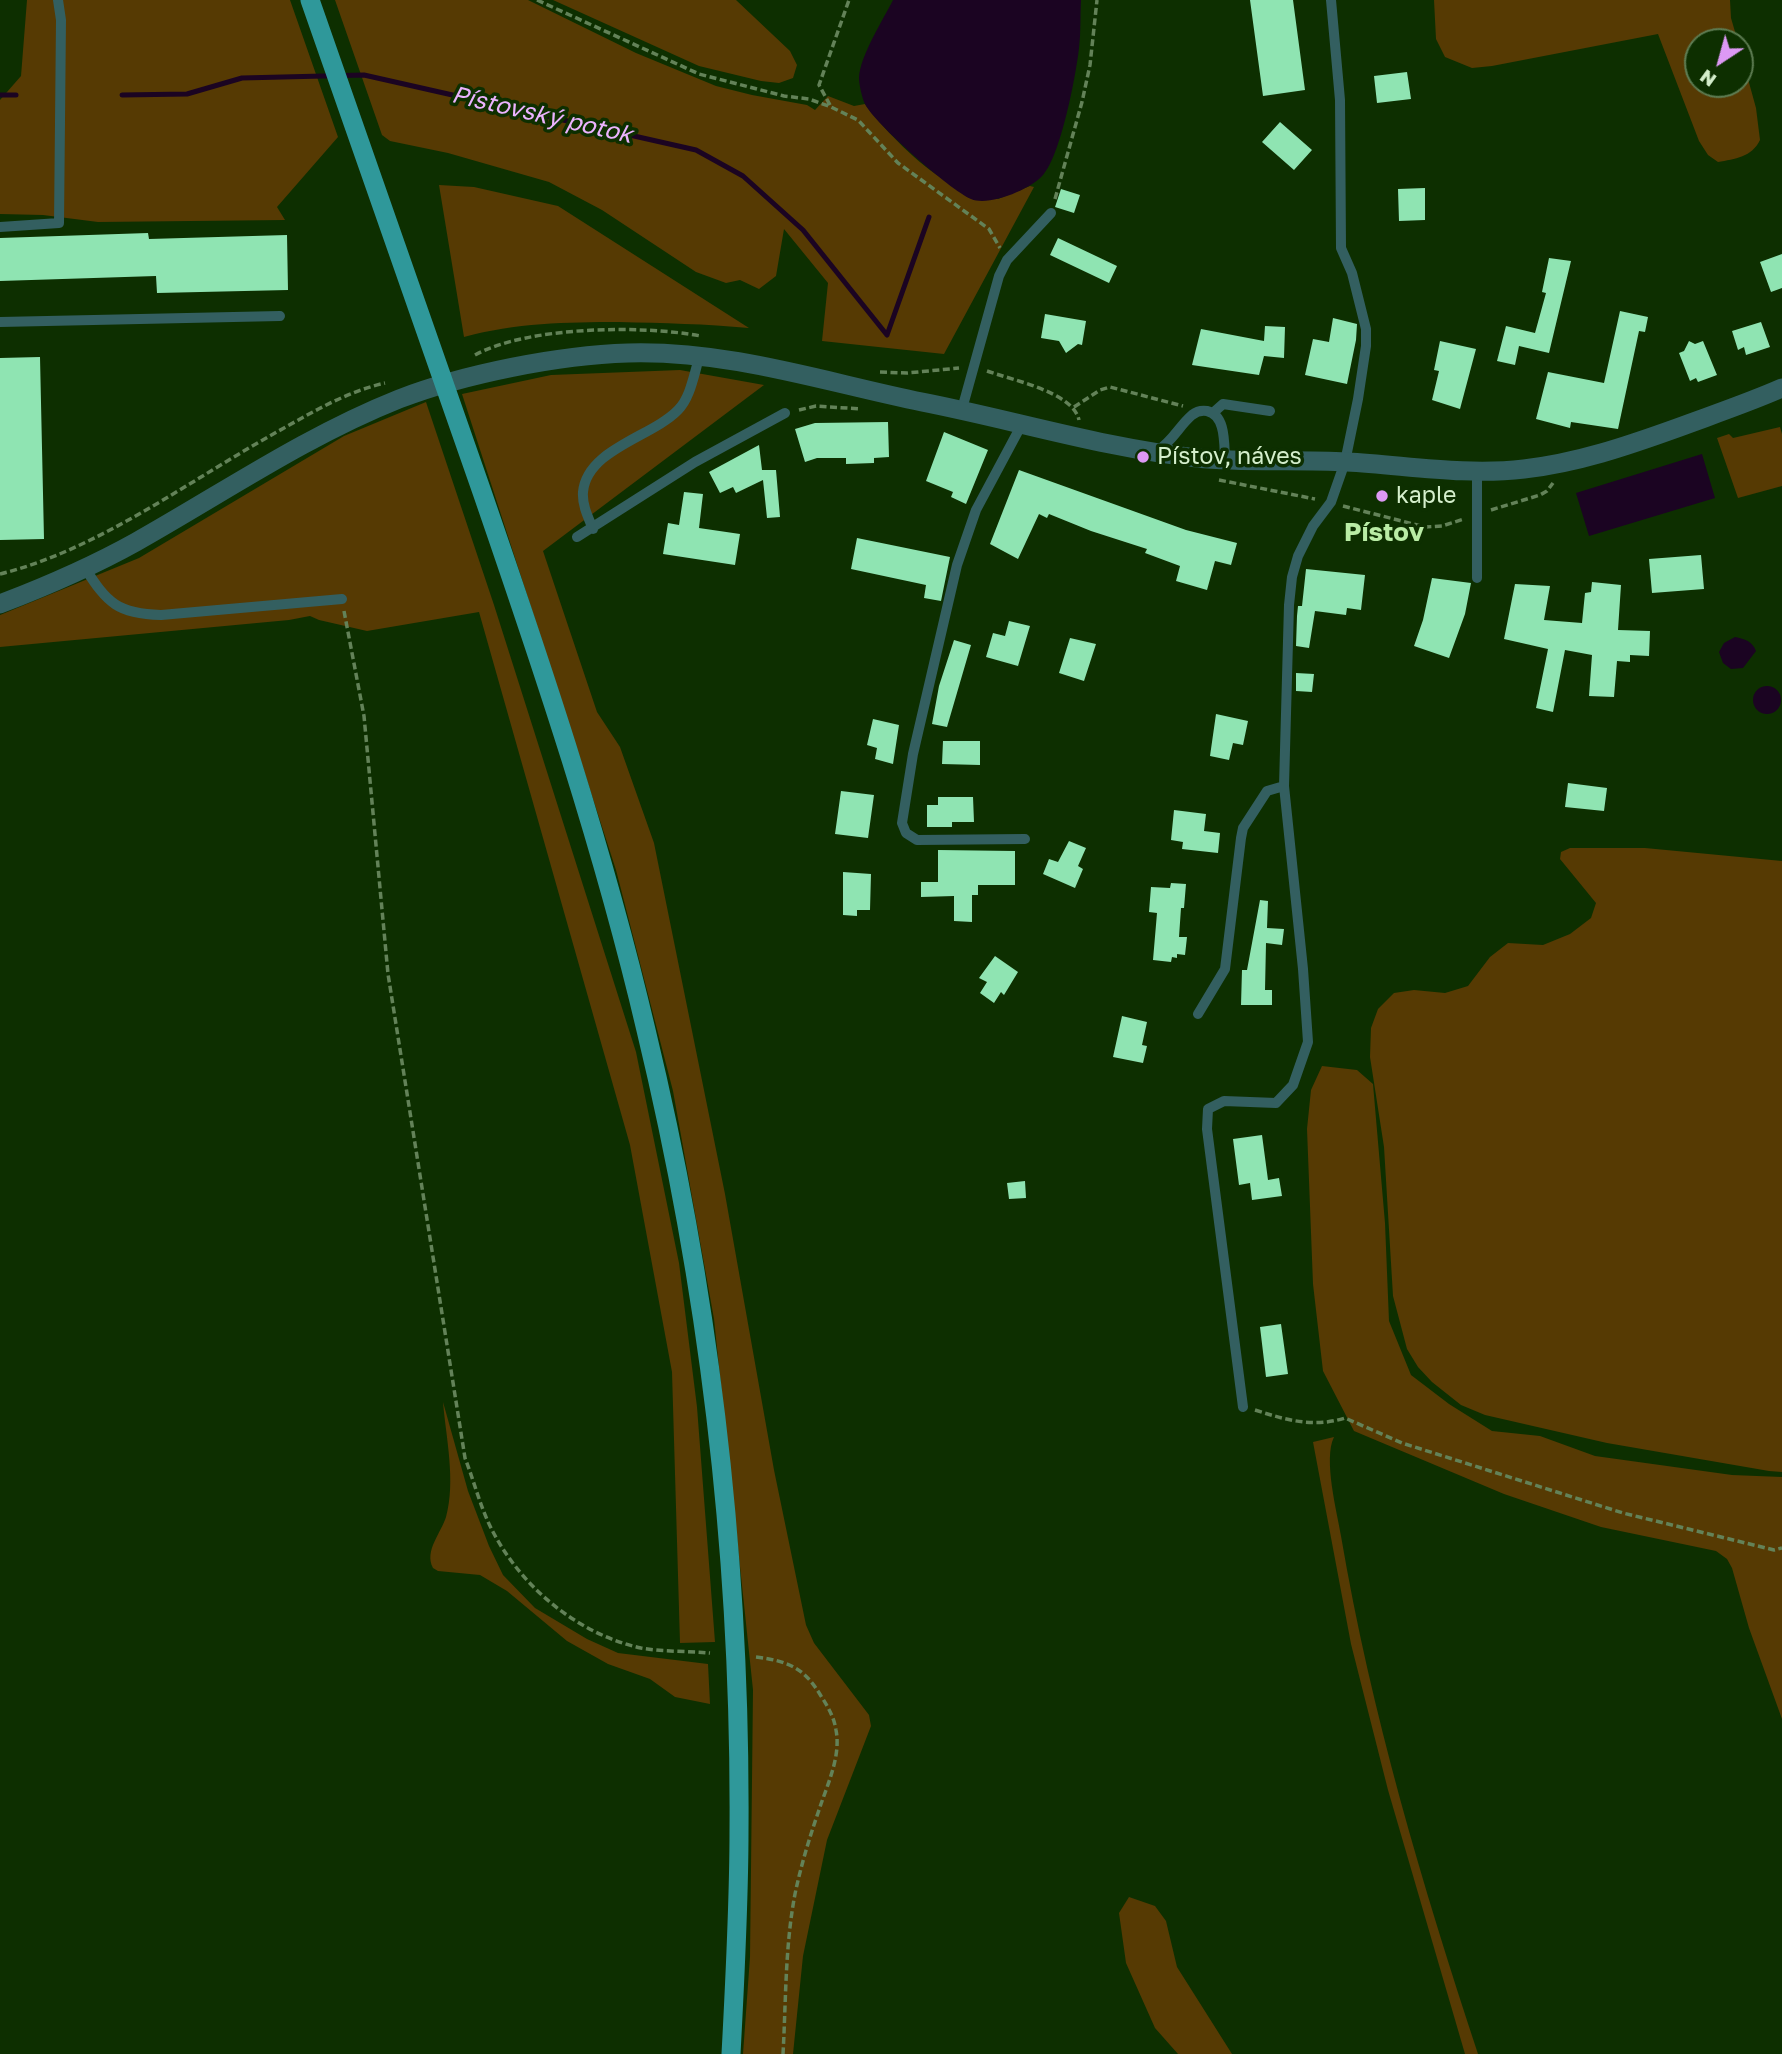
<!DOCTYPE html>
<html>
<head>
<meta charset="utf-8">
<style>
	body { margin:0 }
	#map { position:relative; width:1782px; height:2054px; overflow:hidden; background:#0d2f00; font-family:"Golos Text",sans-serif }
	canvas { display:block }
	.north { position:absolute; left:1684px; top:28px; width:70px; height:70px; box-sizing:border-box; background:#0d2f00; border:2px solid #5d7c52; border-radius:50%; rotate:216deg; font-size:19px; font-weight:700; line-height:28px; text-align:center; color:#d5efcc }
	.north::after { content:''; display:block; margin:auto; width:24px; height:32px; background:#dd99f4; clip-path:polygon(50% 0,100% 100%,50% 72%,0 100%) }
</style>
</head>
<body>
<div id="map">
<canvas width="1782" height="2054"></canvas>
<div class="north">N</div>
</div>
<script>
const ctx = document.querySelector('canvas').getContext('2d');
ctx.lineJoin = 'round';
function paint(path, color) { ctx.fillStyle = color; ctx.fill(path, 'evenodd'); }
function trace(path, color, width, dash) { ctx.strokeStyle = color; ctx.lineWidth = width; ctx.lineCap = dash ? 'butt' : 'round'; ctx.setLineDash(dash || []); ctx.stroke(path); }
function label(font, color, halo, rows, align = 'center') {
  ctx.font = font + ' "Golos Text",sans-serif'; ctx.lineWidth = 7; ctx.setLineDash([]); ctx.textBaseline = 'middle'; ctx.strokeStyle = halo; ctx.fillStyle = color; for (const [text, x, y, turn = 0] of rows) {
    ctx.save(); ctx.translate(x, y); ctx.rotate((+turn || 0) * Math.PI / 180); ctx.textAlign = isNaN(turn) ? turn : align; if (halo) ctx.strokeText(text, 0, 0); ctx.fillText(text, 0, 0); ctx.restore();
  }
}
paint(new Path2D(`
	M27,0h263l48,137 -61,70 8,13 -187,2 -55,-7 -43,-1v-114l21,-24z
	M335,0h193l108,53 80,33 36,9 55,10 8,5 13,-14 26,10 11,-2c17,23 56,64 81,76 17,7 35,13 52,19l32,-13 4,1 -90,167 -122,-13 6,-58 -44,-54 -8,47 -17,13 -19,-9 -14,3 -30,-11 -94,-62 -53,-28 -101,-29 -58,-12 -8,-6z
	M553,0h183l54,51 7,14 -4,13 -14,5 -18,-2 -62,-15z
	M1434,0h296l1,18 7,24h-40v42h42v-34l16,58 4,32c-8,17 -25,19 -42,22l-10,-7 -9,-14 -41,-107 -166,32 -20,2 -27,-11 -9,-18z
	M439,185l35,2 84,19 191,122c-43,-4 -86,-5 -130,-6 -52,0 -104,1 -155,15z
	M680,370l84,15 -221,166 54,161 23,35 34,96 71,351 49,276 32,155 8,18 55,72 2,11 -44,114 -24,116 -10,98h-50l7,-97 3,-267 -39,-371 -41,-228 -57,-221 -154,-476 89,-19z
	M426,402l68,203 142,447 43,211 18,144 18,235 -35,1 -8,-271 -42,-227 -151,-533 -112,19 -48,-11 -9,-4 -21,4 -289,27v-32l139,-57 205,-122z
	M1780,427l2,7v52l-44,12 -21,-60 12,-4 4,4z
	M1570,848h75l137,13v611l-13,-1 -162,-28 -122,-28 -24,-10 -29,-23 -14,-15 -11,-18 -14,-53 -9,-149 -14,-90 1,-29 7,-19 16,-16 20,-3 31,3 23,-7 22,-29 18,-14 35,2 27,-11 21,-16 5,-15 -36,-44 1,-7z
	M1322,1066l35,4 16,14 12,139 4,98 22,54 38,29 43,27 48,5 55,20 137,19 50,2v242l-33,-91 -17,-60 -5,-9 -11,-8 -115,-24 -97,-33 -150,-63 -31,-60 -10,-87 -6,-155 4,-39z
	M443,1402l25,89 21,55 14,29 32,33 52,31 31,14 90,11 2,40 -35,-7 -25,-18 -42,-15 -41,-23 -60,-50 -27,-16 -42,-4 -5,-3c-9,-17 8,-35 13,-51 10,-36 0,-79 -3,-115z
	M1334,1437c-11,22 3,75 7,99 30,177 81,348 137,518h-13l-77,-264 -37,-146 -38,-202z
	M1129,1897l26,9 11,15 11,46 55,87h-54l-23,-26 -29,-65 -7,-50z`), '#563a03');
paint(new Path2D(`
	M893,0h188c-1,16 0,32 -2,48 -3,27 -18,107 -36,127 -12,14 -54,32 -72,24 -21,-9 -97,-76 -106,-95 -3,-6 -6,-20 -6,-26 1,-22 24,-58 34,-78z
	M1702,454l13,44 -126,38 -13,-43z
	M1735,637c10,2 17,4 21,14l-13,17 -12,1 -8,-6 -4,-11 5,-9z
	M1753 700a14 14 0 1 1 28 0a14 14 0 1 1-28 0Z`), '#1b0422');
trace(new Path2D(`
	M0,95h16
	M122,95l65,-1 55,-16 122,-3 332,75 47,26 60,54 84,105
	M887,335l42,-118`), '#1b0422', 5);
paint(new Path2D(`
	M1250,0h43l12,90 -42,6z
	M1407,72l4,27 -34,4 -3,-27z
	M1280,122l32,28 -18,20 -32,-28z
	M1425,188v32l-26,1 -1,-32z
	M1061,189l19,6 -6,18 -19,-6z
	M148,233l1,6 138,-4 1,55 -131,3 -1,-17 -156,5v-43z
	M1058,238l59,28 -8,17 -59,-28z
	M1782,254v34l-11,4 -11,-30z
	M1549,258l22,3 -22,92 -30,-7 -4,19 -18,-4 9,-35 29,7 11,-40 -4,-1z
	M1620,311l28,6 -3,15 -6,-1 -21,98 -47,-7 -1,6 -34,-9 12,-47 56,11z
	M1045,314l41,7 -4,24 -4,-1 -12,9 -7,-12 -18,-3z
	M1333,318l24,6 -1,16 -9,44 -42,-9 8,-36 16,3z
	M1761,322l9,25 -24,8 -2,-8 -6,3 -6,-19z
	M1265,326l20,1 -1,31 -20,-2 -5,19 -67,-10 9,-36 63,12z
	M1440,341l36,8 -16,60 -28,-9 7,-29 -5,-1z
	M1689,341l6,3 8,-3 14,34 -19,7 -2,-4 -6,3 -11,-28 5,-2z
	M40,357l4,182 -44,1v-182z
	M888,422l1,35 -15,1v5l-28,1v-6h-29l-12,4 -10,-33 20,-6z
	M944,432l44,18 -22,54 -15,-7 2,-5 -27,-11z
	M759,445l3,25h14l4,47 -13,1 -4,-38 -27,13 -3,-6 -13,6 -11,-21z
	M1019,470l167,60 51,13 -6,22 -16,-4 -8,29 -31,-9 4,-15 -35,-13 2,-4 -56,-18 -42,-17 -2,4 -8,-4 -21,45 -28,-15z
	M684,492l19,2 -4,34 41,6 -5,31 -72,-11 5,-31 11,2z
	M857,538l93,19 -9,44 -17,-3 2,-13 -75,-16z
	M1701,555l3,34 -52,4 -3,-34z
	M1306,569l59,6 -4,35 -14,-2 -1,7 -31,-4 -6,37 -13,-2 1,-30 1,-10h4z
	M1432,578l39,5 -6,31 -16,44 -35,-12 9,-26z
	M1592,582l29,3 -3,45 32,1 -1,25 -19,-1v7l-13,-1 -3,36 -25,-1 3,-41 -27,-5 -12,62 -17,-4 12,-59 -44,-10 11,-55 35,2 -6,34 38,3 3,-30 6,-1z
	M1009,621l21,5 -12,40 -32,-9 7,-24 12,3z
	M1070,638l26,6 -12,37 -25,-8z
	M954,640l17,5 -24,82 -15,-3 7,-38z
	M1296,673l18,1 -2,18 -16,-1z
	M1216,714l32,7 -5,24 -10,-2 -4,17 -19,-4z
	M873,719l26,6 -6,39 -18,-5 2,-11 -10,-3z
	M943,741h37v24l-38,-1z
	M1568,783l39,5 -3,23 -39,-4z
	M841,791l33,4 -6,43 -33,-4z
	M938,797h35l1,25h-22v5h-25v-22h11z
	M1174,810l32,4 -2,17 16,2 -2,20 -36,-4 1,-7 -12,-2z
	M1069,841l17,7 -8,18 5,3 -8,19 -32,-14 6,-15 9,3z
	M938,850l77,1v34h-37v10h-6v27l-18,-1v-25l-33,1v-15h17z
	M843,872l28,2 -1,36h-13v6l-14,-1z
	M1171,883l15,1 -2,24h-3l-2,29h8l-2,18 -8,-1v4l-5,-1 -1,5 -18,-2 4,-47 -8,-1 2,-25 19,1z
	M1260,900l8,1 -1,27 17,1 -2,16 -16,-2 -1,47h7v15h-31l1,-35h5z
	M995,956l23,16 -14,23 -3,-3 -7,11 -14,-10 7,-11 -8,-4z
	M1122,1016l25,6 -5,23 5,1 -4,17 -30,-6z
	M1262,1135l6,45 11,-2 3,18 -30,4 -2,-17 -11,2 -6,-46z
	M1025,1181l1,17 -17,1 -2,-16z
	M1281,1324l7,50 -22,3 -6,-50z`), '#8fe4b2');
trace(new Path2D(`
	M537,0l162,74 85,22 25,3 22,8 27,13 40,43 91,66 11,19
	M830,105l-11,-20 30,-85
	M1055,199l27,-97 8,-37 7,-65
	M475,355c53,-29 167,-30 226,-19
	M987,371c25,9 86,21 92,49
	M880,372l27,1 52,-5
	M1074,407l26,-17 10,-3 73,19
	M799,410l17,-4 45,3
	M1219,480l96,19
	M1343,506l82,21 17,-1 22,-7
	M1491,510l49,-15 7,-4 6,-8
	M0,574c99,-24 194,-97 284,-146 32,-18 65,-37 101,-45
	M344,611l20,105 24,258 77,484c9,23 15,48 26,70 29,58 86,106 150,120 22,4 47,3 69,5
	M1255,1410c31,10 58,18 90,8l57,25 221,70 151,37 8,-2
	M756,1657c31,4 48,10 65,39 7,11 13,21 15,34 5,26 -8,53 -16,77 -10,29 -19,58 -25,87 -10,52 -9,107 -12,160`), '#638258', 3.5, [7, 3.5]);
trace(new Path2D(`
	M0,227l59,-4 2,-203 -3,-20
	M0,322l280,-6
	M962,409l37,-133 8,-16 44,-47
	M1214,412l9,-8 47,7
	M1022,424l-46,86 -19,55 -44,189 -11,69 4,10 11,7 108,-1
	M1157,451c16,-10 22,-25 35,-36 5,-4 9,-5 15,-4 19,4 17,33 18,48
	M1477,472v106
	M593,529c-5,-12 -11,-24 -10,-37 4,-43 69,-55 95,-82 13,-13 16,-37 22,-55
	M577,537l118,-75 90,-49
	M85,568c22,35 33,46 76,47l181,-16
	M1198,1014l27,-45 16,-131 2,-10 24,-37 17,-5
	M1243,1407l-36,-278 1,-20 16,-8 52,2 17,-18 15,-43 -5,-73 -19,-183 5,-181 3,-28 6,-21 15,-30 18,-24 14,-40 13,-63 8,-53v-17l-14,-56 -11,-25 -1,-148 -9,-100`), '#335f60', 10);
trace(new Path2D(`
	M0,604c47,-18 93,-38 136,-62 87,-49 170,-106 263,-143 65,-25 160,-44 229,-46 101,-3 196,29 294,49 92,18 182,46 275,56 49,5 100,1 150,4 58,3 118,14 177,7 53,-6 103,-23 153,-41 35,-13 71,-25 105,-40`), '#335f60', 19);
trace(new Path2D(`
	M310,0c57,164 115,328 172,492 61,177 121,355 164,538 63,261 95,533 93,801 0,74 -4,149 -8,223`), '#2f989a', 19);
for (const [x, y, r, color] of [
	[1143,457,7,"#dd99f4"],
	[1382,496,7,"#dd99f4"]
]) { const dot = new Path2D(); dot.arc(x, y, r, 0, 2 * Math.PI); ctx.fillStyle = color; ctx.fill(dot); trace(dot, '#0d2f00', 2.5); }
label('23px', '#d5efcc', '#0d2f00', [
	["Pístov, náves",1157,457],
	["kaple",1396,496]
], 'left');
label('italic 24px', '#ebb3fe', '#0d2f00', [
	["Pístovský potok",542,115,13]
]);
label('bold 26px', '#b9eca5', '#0d2f00', [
	["Pístov",1384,533]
]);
</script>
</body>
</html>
